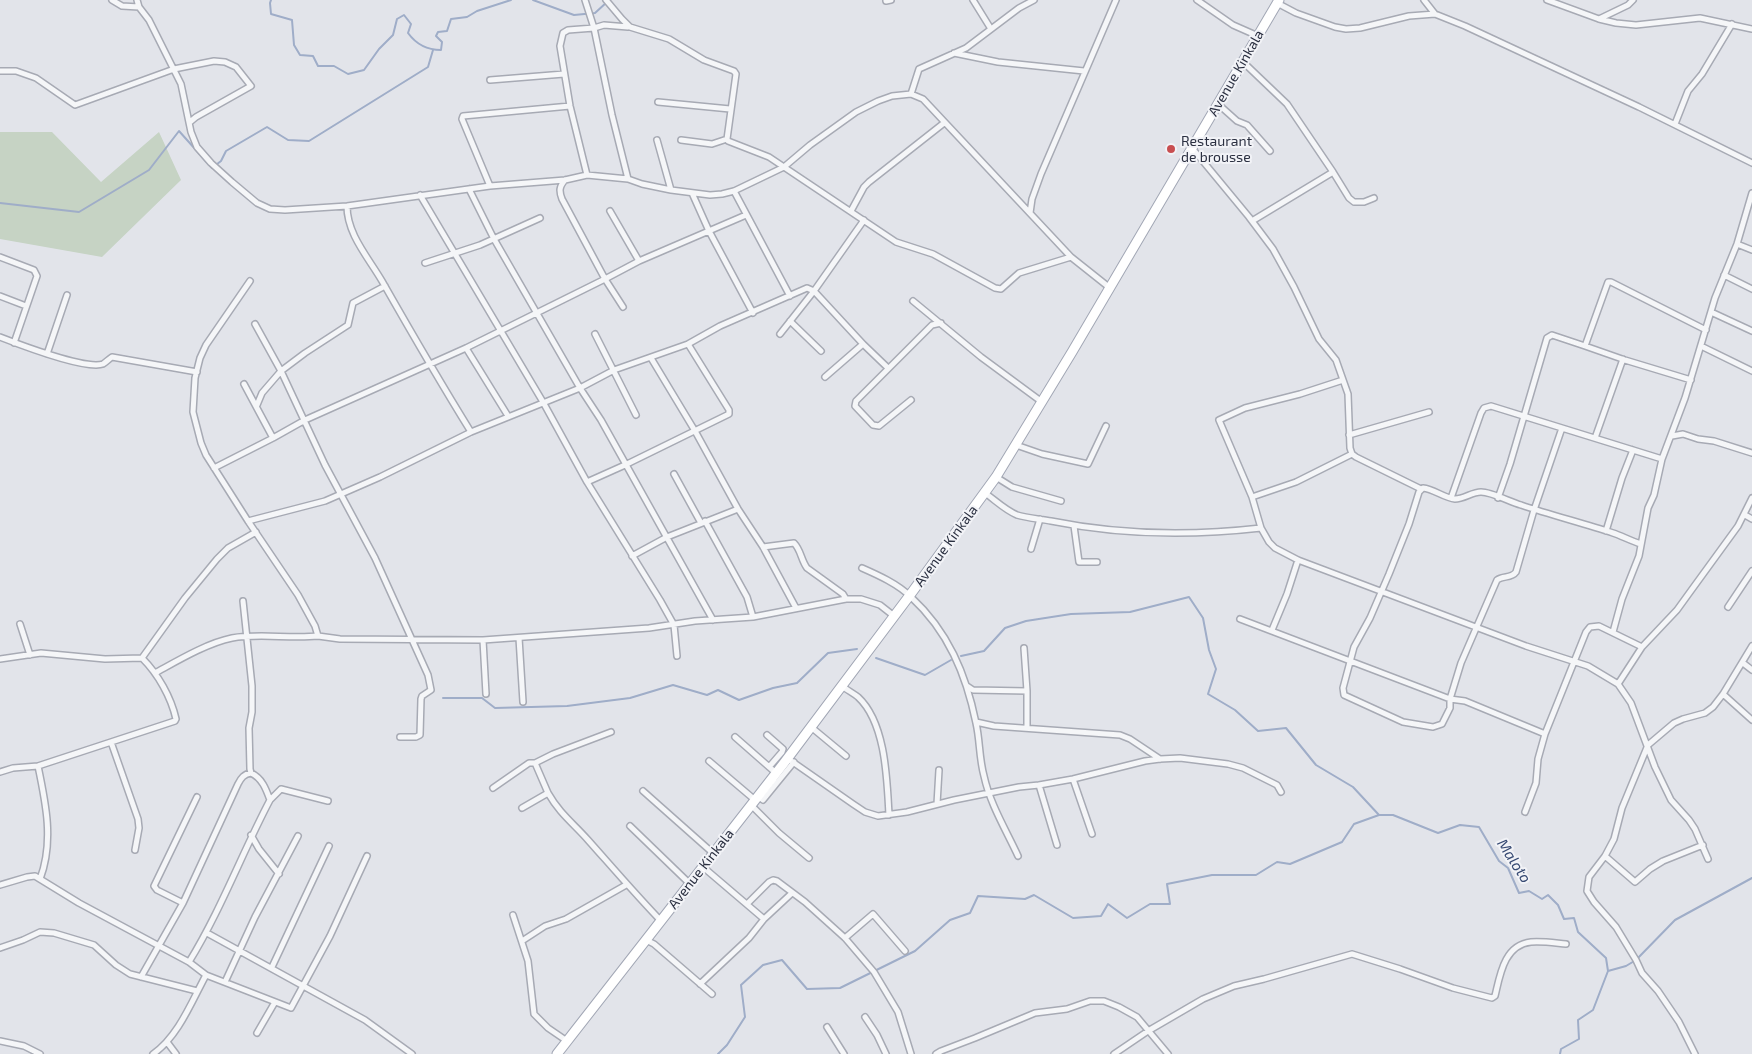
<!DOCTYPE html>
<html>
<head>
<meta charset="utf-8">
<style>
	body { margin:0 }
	canvas { display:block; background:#e2e4ea }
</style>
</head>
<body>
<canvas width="1752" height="1054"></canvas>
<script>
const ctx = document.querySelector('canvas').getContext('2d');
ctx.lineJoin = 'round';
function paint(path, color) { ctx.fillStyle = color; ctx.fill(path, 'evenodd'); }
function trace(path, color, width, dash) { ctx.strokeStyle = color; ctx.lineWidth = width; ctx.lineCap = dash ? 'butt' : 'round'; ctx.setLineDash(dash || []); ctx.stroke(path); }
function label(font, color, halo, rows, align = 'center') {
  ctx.font = font + ' "Exo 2",sans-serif'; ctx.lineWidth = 4; ctx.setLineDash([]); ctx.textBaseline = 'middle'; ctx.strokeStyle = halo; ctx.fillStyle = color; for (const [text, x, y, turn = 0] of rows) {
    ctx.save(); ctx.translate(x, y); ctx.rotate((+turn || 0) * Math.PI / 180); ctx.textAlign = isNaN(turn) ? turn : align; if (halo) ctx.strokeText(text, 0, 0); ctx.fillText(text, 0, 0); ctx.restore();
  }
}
paint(new Path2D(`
	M0,132h52l49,50 58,-50 22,48 -79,77 -102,-18z`), '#c6d3c4');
trace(new Path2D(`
	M271,0l-1,3 1,11 21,6 2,25 6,10 13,1 5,10h16l14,8 16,-4 15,-21 14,-14 4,-16 7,-4 7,9 -3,9c8,11 19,17 33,17l1,-8 -6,-6 2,-4 9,-1 4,-12 16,-2 10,-6 34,-11
	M533,0l41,15 21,-2 12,-11
	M0,203l79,9 70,-42 30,-39 33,37 9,-7 5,-10 41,-24 21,13 21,1 119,-74 5,-17
	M961,656l23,-5 21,-23 21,-7 45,-7 59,-2 59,-15 14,21 6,32 7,19 -8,25 27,16 23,21 28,-3 30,37 37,22 26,28
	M876,658l49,17 26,-15
	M443,698h39l13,10 72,-2 63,-8 43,-13 34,10 11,-5 21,10 34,-12 24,-5 31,-30 29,-4
	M1608,971l18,-5 10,-6 39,-40 77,-42
	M718,1054l9,-9 18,-28 -4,-32 22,-20 19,-5 25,29 33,-1 75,-37 35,-31 20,-7 8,-17 47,3 9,-4 39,23 28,-2 7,-12 19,14 23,-14h20l-3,-20 45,-9h44l21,-13 13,2 52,-22 12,-18 25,-9h14l45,18 22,-8 19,2 20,34 9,7 11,25 10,-2 13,8 6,-4 10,10 6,14 10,-1 4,14 28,26 2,13 -15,39 -15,10 1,19 -18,10 -1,5`), '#9fadc8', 2);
const minor = new Path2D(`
	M112,0l10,6 17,1
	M137,0l2,7 10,13 32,64 10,48 6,15 14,16 21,19 25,21 13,6 15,1 62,-4 143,-20 75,-6 22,-5 41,4 14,5 29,6 39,5 12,-1 12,-3 50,-24 26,-22 46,-33 22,-11 14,-5 19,-2 8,-25 47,-21 53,-40 15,-8
	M585,0l9,28 10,-3 24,2
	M606,0l16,19 8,8 39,12 35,21 30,11 2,3 -9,65
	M973,0l18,29
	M1197,0l36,25 25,11
	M1424,0l11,14
	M1547,0l52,19 29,-14 5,-5
	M886,1l5,-1
	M1277,3l19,10 39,14 11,2 14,-1 49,-12 26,-2 30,12 174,81 113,56
	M1599,19l17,4 20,2 64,-7 52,11
	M954,53l44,9 86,9
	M1242,61l45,43 46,68 -81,49
	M0,71h16l20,7 39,27 99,-36 40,-8 11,1 11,5 15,19 -55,31 -6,5
	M490,80l74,-6
	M911,94l12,5 148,158 39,31
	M658,102l72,7
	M1218,104l19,17 10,4 23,26
	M1675,124l13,-33 14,-17 30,-50
	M727,139l1,2 41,16 127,85 37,12 62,34 6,1 18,-16 52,-16
	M657,140l14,50
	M681,140l31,4 15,-5
	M1192,148l57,69 24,32 21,38 25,52 17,21 12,34 2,54 2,6
	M1333,172l16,26 5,4h10l10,-4
	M587,175l-17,-69 -10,-60 3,-13 5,-3 26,-2 18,87 16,64
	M565,180c-6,7 -6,11 -3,19l43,80 18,28
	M490,186l-28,-67 1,-3 107,-10
	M469,189l25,50 86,149 21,32 112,200
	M734,191l56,105
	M692,193l17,38 44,82
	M420,195l123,207 44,80 73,118 14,25 3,31
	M347,206c0,28 21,51 35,75 29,51 58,101 89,151
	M610,211l29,50
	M851,211l13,-24 5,-5 75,-59
	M1030,213l2,-14 9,-25 75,-174
	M1737,244l15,6
	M0,257l34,13 3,6 -23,67
	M425,263l55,-18 60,-27
	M1724,275l28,14
	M250,281l-44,64 -6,13 -5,20 -2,34 8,31 5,12 42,66 50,74 17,31 3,10 22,3 143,1 166,-12 46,-7 58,-4 93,-18h15l19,6 14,11
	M0,296l26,10
	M913,301l68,56 61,45
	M1711,312l41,19
	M790,321l31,30
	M255,324l26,47 44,94 50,93 53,117 3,15 -9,6 -1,3 -1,36 -4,2h-16
	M595,334l41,81
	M780,334l34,-43 50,-71
	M0,337c18,7 86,33 103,27 3,-2 6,-5 9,-7l85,15
	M1585,346l40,14 66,20
	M1701,346l51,25
	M466,348l42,68
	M47,354l20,-59
	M651,358l44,73 43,78 25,38 33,61
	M825,377l38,-33
	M1343,380l-43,14 -55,14 -26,12 33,77 9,31 8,14 6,6 23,12 228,86 62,20 30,18 13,19 24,64 16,33 18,20 6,9 13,30
	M244,384l29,54
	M911,400l-32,26 -6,-1 -18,-19 1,-5 76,-76 9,-2
	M257,405l5,-12 19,-22 24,-18 43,-28 5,-22 32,-17
	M1562,428l-28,82 -18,62c-5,7 -13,3 -19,8l-36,83 -11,36v9l-8,16 -9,3 -30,-5 -59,-27 -1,-7 11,-41 16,-29 19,-44 20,-50 10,-32 4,-4c11,1 21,10 32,11 9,0 17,-7 26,-7 11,0 29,10 40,13 30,10 61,18 92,28 9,3 18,8 28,11
	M1349,435l80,-23
	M1672,436l11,-2 15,5 16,2 38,12
	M1595,438l28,-79
	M1016,445l26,9 46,10 18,-38
	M214,468l59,-30 32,-18 161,-72 139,-69 34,-18 107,-46
	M674,474l27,49
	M996,477l16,10 49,14
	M587,482l38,-17 104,-51v-4l-41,-66
	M985,493c10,7 20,17 32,22 10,3 23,4 34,6 69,14 140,15 210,7
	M1252,497l44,-15 56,-28 4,3 65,32
	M1451,498l30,-85 3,-5 7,-2 171,53 23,-61 30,-100 22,-54 15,-51
	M1498,498l12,-34 37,-126 5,-3 33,11 23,-64h3l95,48
	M1745,515l7,4
	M248,521l77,-20 55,-24 91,-45 109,-44 34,-18 74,-26 32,-18 87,-38 7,3 49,53 25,24
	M705,521l42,76 6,20
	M1074,526l5,36h18
	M1606,531l16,-53 11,-28
	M763,547l31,-4c7,7 7,17 13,25l36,26 3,5
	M1031,549l9,-30
	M632,556l35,-19 71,-28
	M862,568c16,7 36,16 49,29 37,34 55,77 65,126 4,17 3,35 8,53 6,28 22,54 34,80
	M1728,607l24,-36
	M1240,619l210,80 15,2 80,33
	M20,624l10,31
	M1272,630l15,-36 11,-34
	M1613,632l9,-33 17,-43 9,-48 6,-13 8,-36
	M519,638l4,64
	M483,640l3,54
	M1024,648l3,43v37
	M0,659l41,-6 64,6 37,-1 43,-60 32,-39 11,-11 28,-16
	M1743,663l9,7
	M155,673c22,-12 52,-30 77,-35 27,-5 58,1 86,-2
	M1618,684l24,-37 35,-37 13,-18 48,-66 14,-28
	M842,686c5,4 11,7 16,11 28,26 29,83 31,118
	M967,686l6,4 54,1
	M1723,694l29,26
	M976,722l18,4 126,9 10,4 30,20
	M811,727l35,29
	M767,735l16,14 -1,3 -13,15
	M735,737l41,36
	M111,742l27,77 1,9 -4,22
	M787,758l66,46 12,8 13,4 29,-4 47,-12 65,-13 20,-2 34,-6 72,-18 15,-2 20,-1 48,6 15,4 34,17 4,7
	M709,761l46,39
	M38,766c8,38 16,76 2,113
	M0,772l13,-4 25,-2 137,-45 1,-2c-5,-22 -18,-45 -34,-61
	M1073,779l19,55
	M776,784l18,-22
	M1039,785l18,60
	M493,788l36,-25h6
	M643,791l71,63
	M548,793l-13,-30 18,-9 58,-22
	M758,796l5,4 13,-16 -5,-5
	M270,800l11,-11 47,12
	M937,804l2,-34
	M751,805l28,28 30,25
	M522,808l26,-15c12,21 25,30 40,47 24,27 48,55 73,81
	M1525,812l11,-29 2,-24 7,-25 41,-102 4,-5 9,-1 43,21
	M630,826l60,58
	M251,835l8,14 20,25
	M1605,856l30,26 15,-13 13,-8 40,-16
	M703,867l61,52
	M0,885l27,-8 8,-1 44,27 110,59 17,13 85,33 39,-72 37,-80
	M183,903l-26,-13 -3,-4 43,-89
	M748,903l21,-21 4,-2 4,1 28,21 40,36 29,34 24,40 13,42
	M513,915l15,46 6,53 14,14 19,13
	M207,933l158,87 47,34
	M845,938l28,-24 32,37
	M646,940l8,4 58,50
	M522,941l23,-15 21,-7 60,-34
	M0,948l23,-8 17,-8 14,1 40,12 22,20 14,9 67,17
	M189,962c32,-52 53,-109 81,-162 -4,-11 -8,-22 -19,-27l-1,-4 -1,-41 3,-16v-26l-9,-85
	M272,967l57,-121
	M141,977l42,-74 55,-119c3,-6 6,-10 13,-11
	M225,982l30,-65 43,-81
	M700,984l49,-46 15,-19 28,-26
	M865,1017l12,18 9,19
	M827,1027l17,27
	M257,1033l18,-31
	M0,1041l24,5 16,8
	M167,1042l9,12
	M153,1054c25,-17 39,-53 53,-79
	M936,1054l5,-3 34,-13 60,-25 32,-4 23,-8h14l15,6 18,10 31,37
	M1114,1054l34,-23 55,-32 31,-13 30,-7 88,-25 48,15 53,19 39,10 3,-2c5,-21 9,-51 36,-54 11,-1 24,1 35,2
	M1695,1054l-16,-32 -21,-31 -16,-18 -6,-13 -20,-33 -22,-25 -7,-11 2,-14 16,-21 9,-17 8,-31 26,-63 26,-22 9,-4 22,-6 8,-6 10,-13 29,-48`);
const primary = new Path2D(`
	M557,1054l227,-291 126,-168 86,-118 76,-125 207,-352`);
trace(minor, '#a7aab4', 8);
trace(primary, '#a2a7b5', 11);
trace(minor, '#f5f6f8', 5);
trace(primary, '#fff', 9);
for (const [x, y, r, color] of [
	[1171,149,5,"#c84e50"]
]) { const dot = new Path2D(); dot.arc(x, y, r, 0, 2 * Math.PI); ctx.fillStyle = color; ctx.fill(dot); trace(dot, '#f2f3f7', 2); }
label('14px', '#2b3041', '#f2f3f7', [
	["Avenue Kinkala",1236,73,-60],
	["Avenue Kinkala",946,546,-54],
	["Avenue Kinkala",701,869,-52]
]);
label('14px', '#2b3041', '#f2f3f7', [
	["Restaurant",1181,141],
	["de brousse",1181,157]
], 'left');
label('italic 15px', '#374a73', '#f2f3f7', [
	["Maloto",1514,861,57]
]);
</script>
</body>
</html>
